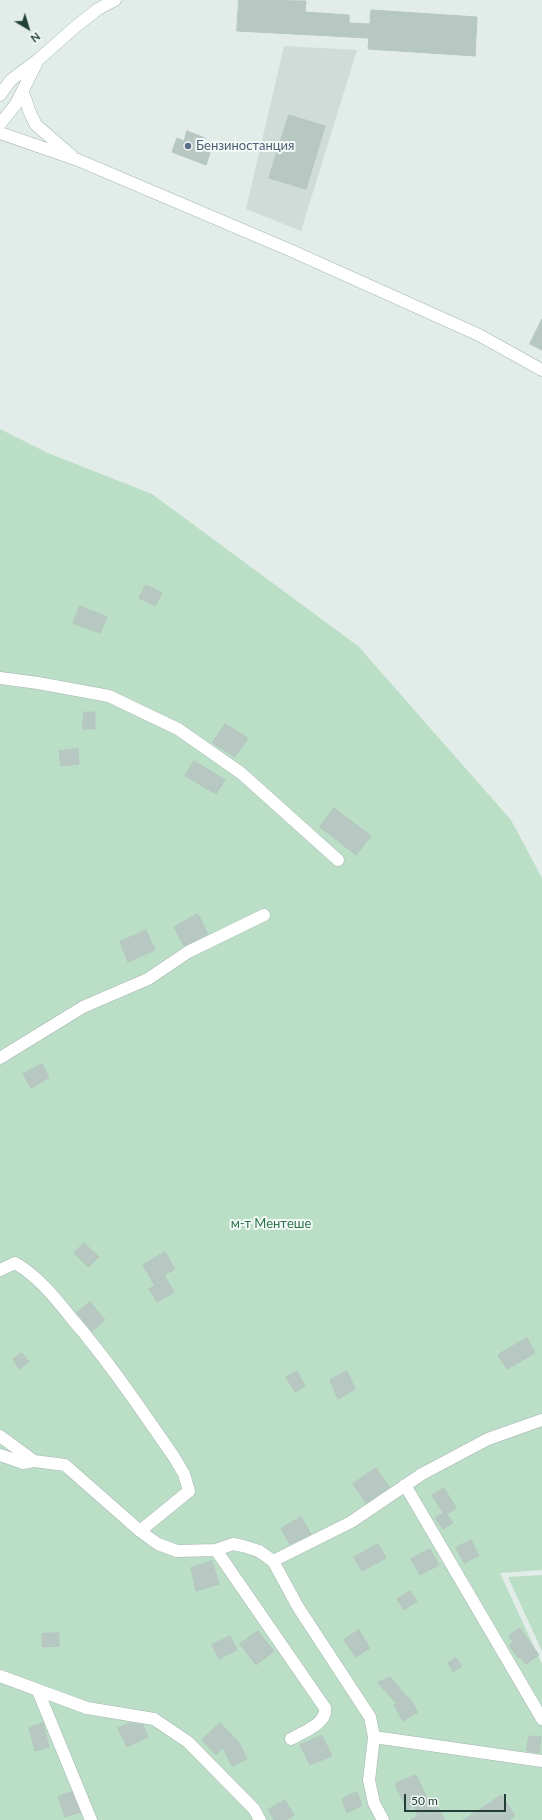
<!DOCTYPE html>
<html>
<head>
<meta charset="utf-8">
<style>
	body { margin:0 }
	#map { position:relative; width:542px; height:1820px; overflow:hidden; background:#e2ede9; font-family:Lato,sans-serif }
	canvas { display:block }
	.north { position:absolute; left:8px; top:8px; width:40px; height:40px; -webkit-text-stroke:3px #f3f9f6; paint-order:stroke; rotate:142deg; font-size:11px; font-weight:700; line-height:16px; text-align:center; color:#223e39 }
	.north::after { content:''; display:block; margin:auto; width:14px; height:18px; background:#223e39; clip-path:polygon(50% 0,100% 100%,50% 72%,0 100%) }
	.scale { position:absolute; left:404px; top:1794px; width:102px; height:18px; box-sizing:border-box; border:2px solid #223e39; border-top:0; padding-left:5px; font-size:12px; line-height:14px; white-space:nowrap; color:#223e39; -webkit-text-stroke:3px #f3f9f6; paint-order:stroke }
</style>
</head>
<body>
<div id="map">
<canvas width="542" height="1820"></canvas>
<div class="north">N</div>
<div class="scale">50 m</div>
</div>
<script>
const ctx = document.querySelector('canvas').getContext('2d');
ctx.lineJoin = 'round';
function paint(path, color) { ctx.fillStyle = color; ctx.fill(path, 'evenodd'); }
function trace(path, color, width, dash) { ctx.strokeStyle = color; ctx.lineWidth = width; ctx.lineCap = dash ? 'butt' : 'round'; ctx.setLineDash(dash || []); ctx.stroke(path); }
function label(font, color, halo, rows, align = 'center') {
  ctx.font = font + ' Lato,sans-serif'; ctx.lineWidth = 4; ctx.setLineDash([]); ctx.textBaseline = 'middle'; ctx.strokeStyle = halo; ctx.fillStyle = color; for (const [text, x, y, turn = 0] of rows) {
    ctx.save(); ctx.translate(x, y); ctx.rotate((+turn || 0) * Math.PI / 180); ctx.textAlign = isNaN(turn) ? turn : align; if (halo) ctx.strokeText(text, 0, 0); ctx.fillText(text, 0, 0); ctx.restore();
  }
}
paint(new Path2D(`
	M284,46l73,4 -56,181 -55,-22z`), '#d0dcd8');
paint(new Path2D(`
	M0,429l48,24 104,41 206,152 153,174 31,58v692l-42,3 42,91v156h-542z
	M542,1575v76l-34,-74z`), '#bbdec7');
const building = new Path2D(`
	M239,0l67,1 -1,11 44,3v8l21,1 1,-14 106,7 -2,39 -107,-7 1,-11 -132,-7z
	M289,115l36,11 -19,63 -37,-11z
	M187,131l18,7 -5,11 10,4 -4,12 -34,-13 5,-14 7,3z
	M542,319v31l-12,-6z
	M146,585l16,8 -7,13 -16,-8z
	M80,606l27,11 -7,16 -27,-10z
	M84,712h11v17h-12z
	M225,724l23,14 -13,19 -22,-14z
	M78,749l1,15 -18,2 -2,-15z
	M194,761l31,19 -9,14 -31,-18z
	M334,808l37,28 -15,19 -36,-28z
	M198,914l10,20 -24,12 -10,-19z
	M146,930l9,20 -27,12 -8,-20z
	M42,1064l7,14 -18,10 -8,-14z
	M84,1243l15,14 -11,10 -14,-14z
	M165,1252l10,17 -11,6 10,17 -17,10 -8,-13 6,-3 -12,-21z
	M90,1302l15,18 -13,11 -15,-18z
	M527,1338l8,15 -28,16 -9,-14z
	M22,1353l7,9 -10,7 -6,-10z
	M297,1371l8,15 -10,6 -9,-15z
	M347,1371l8,18 -17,10 -8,-19z
	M376,1468l13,19 -23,16 -13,-19z
	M444,1488l12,20 -9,6 6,9 -10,6 -8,-11 8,-5 -11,-18z
	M301,1517l10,17 -21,10 -9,-15z
	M471,1540l8,16 -15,7 -8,-15z
	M378,1544l8,14 -24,13 -8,-14z
	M430,1549l9,16 -19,10 -9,-16z
	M212,1561l7,23 -23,7 -5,-23z
	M410,1591l7,10 -13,9 -7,-11z
	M520,1628l19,27 -13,9 -6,-7 -2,1 -9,-13 4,-3 -4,-6z
	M359,1630l11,18 -14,9 -12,-17z
	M258,1631l16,20 -18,14 -16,-21z
	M59,1633v13l-17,1v-13z
	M230,1636l7,14 -18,9 -7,-14z
	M456,1658l6,8 -9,6 -5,-9z
	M390,1677l18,21 1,-1 9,15 -15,9 -9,-16 3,-1 -19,-21z
	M43,1723l6,24 -14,4 -6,-23z
	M130,1723l13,2 5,12 -21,10 -9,-19z
	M220,1723l18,18 9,18 -15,7 -9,-18 -7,7 -14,-15z
	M322,1736l10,20 -22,9 -10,-20z
	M529,1736l12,1 -2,16 -12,-2z
	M416,1775l16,34 5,-3 8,14h-35l8,-4 -5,-11 -6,5 -12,-26z
	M72,1792l8,20 -15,5 -7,-20z
	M357,1792l5,13 -15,8 -5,-14z
	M502,1795l13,21 -6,4h-45z
	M285,1800l9,15 -8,5h-12l-6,-10z`);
paint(building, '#b7c7c2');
trace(building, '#b5c6c0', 1);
const minor = new Path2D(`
	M0,678l38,5 71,13 69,33 63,44 97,87
	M0,1058l83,-51 65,-28 40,-27 76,-37
	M0,1270l15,-7c23,13 41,36 58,57 37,43 69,91 101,137l10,17 5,17 -49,40
	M0,1436l34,25 31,4 75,66 18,13 19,7 39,-1 17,-6 10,2 16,5 14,10 25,46 72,110 4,20 -5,43 5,23 9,17
	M0,1455l23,8 11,-2
	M405,1485l137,234
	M216,1550l109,158c3,15 -22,24 -34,31
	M273,1561l78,-39 71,-48 66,-35 54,-19
	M0,1676l87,32 67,11 34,23 66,67 6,11
	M38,1691l53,129
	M374,1737l168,24`);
const secondary = new Path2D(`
	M23,92l7,21 6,12 35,30
	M0,95l11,-15 28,-21 35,-31 24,-19 17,-9
	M0,124l16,-20 22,-44
	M0,133l78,27 214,91 187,84 63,35`);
trace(minor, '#a5b5b1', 13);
trace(secondary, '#a0b8b2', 13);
trace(minor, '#fff', 12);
trace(secondary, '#fff', 12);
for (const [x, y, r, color] of [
	[188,146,4,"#5c6f8a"]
]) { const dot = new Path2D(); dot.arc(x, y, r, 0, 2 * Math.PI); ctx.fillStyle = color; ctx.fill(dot); trace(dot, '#f3f9f6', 1.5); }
label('13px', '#4e5e75', '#f3f9f6', [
	["Бензиностанция",196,146]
], 'left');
label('13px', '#2c754f', '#f3f9f6', [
	["м-т Ментeше",271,1224]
]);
</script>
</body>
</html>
